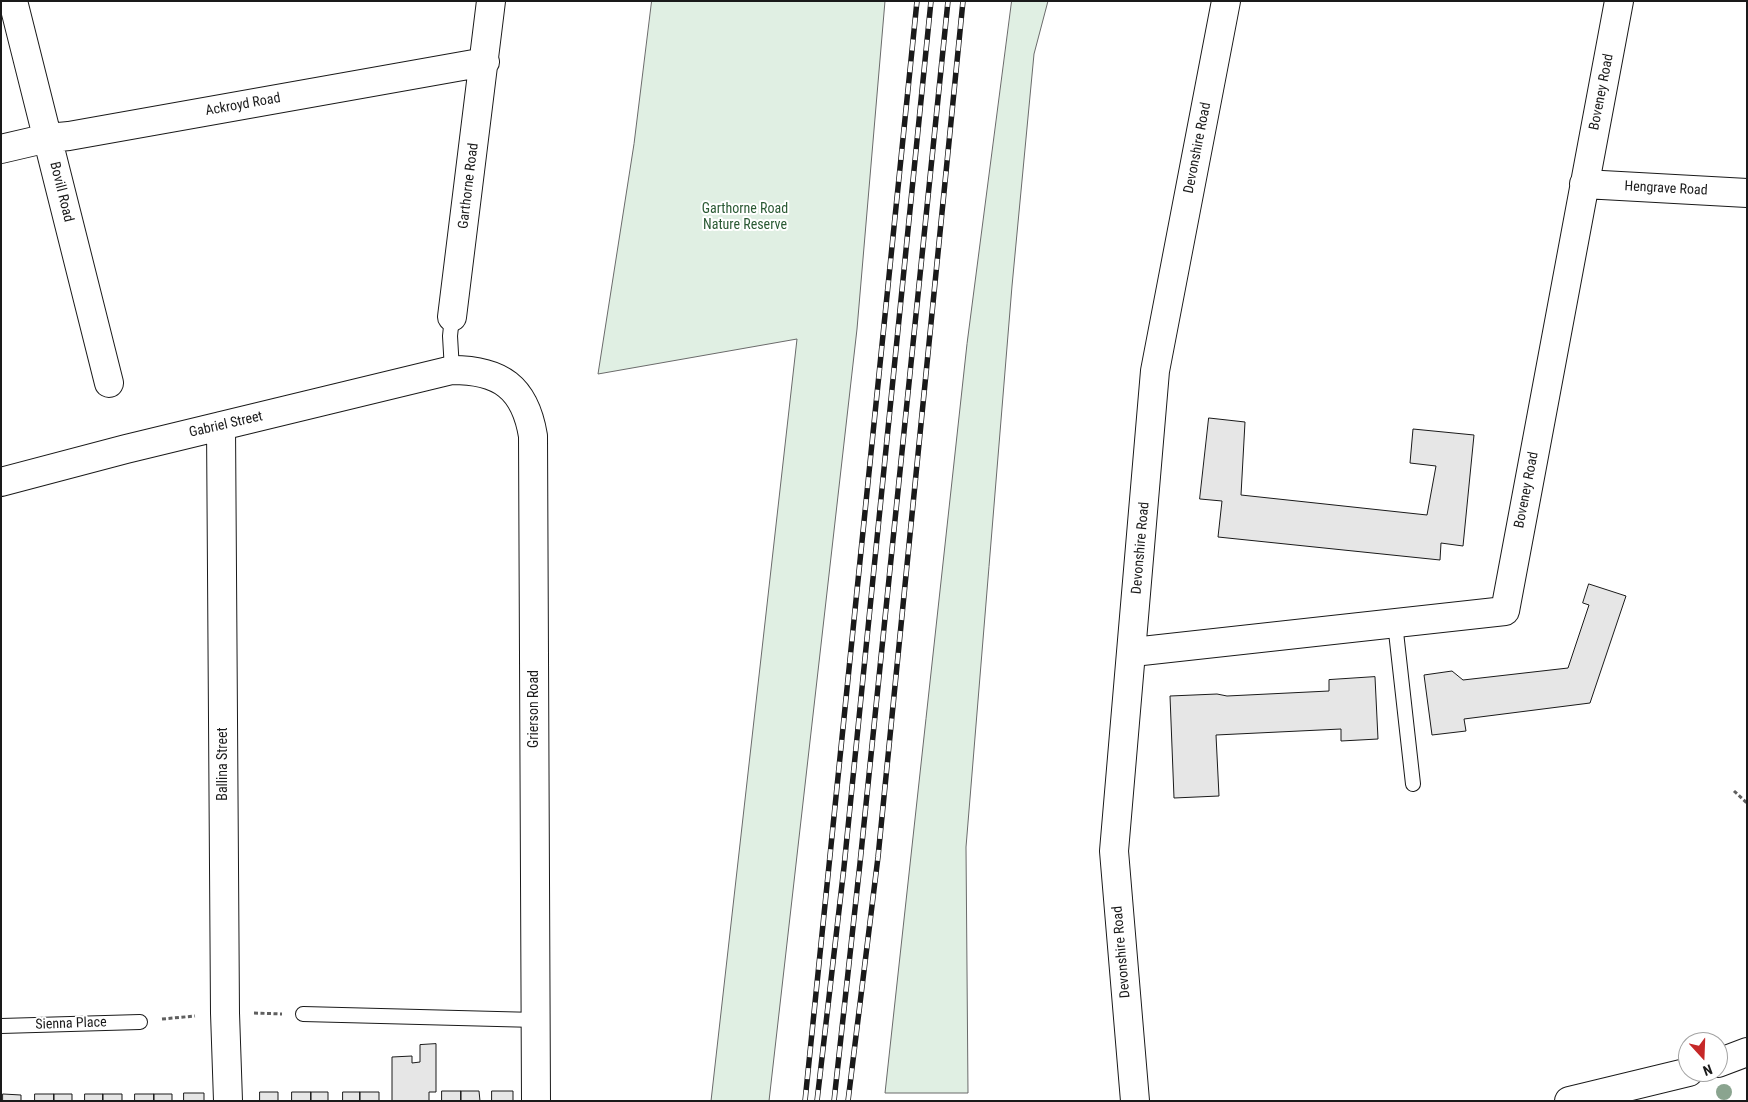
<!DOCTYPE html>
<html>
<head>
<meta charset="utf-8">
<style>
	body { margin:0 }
	#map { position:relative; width:1748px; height:1102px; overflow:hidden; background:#fff; font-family:"Roboto Condensed",sans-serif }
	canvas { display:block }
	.frame { position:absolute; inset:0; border:2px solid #1a1a1a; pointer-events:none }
	.north { position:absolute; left:1678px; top:1032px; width:50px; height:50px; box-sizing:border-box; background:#fff; border:1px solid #a3a3a3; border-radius:50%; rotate:160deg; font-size:14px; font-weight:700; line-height:20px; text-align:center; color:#1a1a1a }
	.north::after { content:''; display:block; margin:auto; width:18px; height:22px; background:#c62828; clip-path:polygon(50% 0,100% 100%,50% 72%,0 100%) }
</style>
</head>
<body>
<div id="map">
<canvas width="1748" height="1102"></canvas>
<div class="frame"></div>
<div class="north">N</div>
</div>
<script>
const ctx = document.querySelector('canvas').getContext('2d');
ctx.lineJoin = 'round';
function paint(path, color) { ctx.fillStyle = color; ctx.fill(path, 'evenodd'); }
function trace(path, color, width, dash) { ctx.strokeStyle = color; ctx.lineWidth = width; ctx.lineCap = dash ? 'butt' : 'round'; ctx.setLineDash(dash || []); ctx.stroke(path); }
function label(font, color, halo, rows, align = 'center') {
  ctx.font = font + ' "Roboto Condensed",sans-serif'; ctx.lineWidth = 4; ctx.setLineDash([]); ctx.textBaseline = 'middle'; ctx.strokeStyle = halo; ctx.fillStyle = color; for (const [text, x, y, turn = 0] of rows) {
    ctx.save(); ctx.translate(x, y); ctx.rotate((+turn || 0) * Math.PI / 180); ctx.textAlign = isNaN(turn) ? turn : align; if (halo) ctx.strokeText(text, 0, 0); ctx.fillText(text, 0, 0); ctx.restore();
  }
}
const green = new Path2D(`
	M652,1h233l-28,328 -88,772h-58l86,-762 -199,35 36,-230z
	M1012,1h36l-14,53 -22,232 -46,561 2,246h-83l82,-749z`);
paint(green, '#e0efe3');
trace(green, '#6a6a6a', 1);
const building = new Path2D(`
	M1209,418l36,4 -4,73 186,20 9,-49 -26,-3 3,-34 61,6 -11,111 -22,-3 -1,17 -222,-23 4,-36 -22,-2z
	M1589,584l37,12 -36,107 -126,16 2,12 -34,4 -8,-60 28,-4 11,9 105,-12 21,-63 -6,-2z
	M1375,677l3,62 -37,2v-12l-125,6 3,61 -45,2 -4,-102 47,-2 10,2 102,-5v-11z
	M436,1044v48h-7v9h-37v-44l20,-1v7l8,-1v-17z
	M442,1091h19v10h-19z
	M461,1091h18l1,10h-19z
	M492,1091h21v10h-21z
	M260,1092h18v9h-18z
	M292,1092h19v9h-19z
	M311,1092h17v9h-17z
	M343,1092h17v9h-17z
	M360,1092h19v9h-19z
	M184,1093h20v8h-20z
	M3,1094l18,1v6h-18z
	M35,1094h19v7h-19z
	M54,1094h18v7h-18z
	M85,1094h18v7h-18z
	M103,1094h19v7h-19z
	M135,1094h19v7h-19z
	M154,1094h18v7h-18z`);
paint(building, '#e6e6e6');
trace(building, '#1a1a1a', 1);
const service = new Path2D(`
	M452,370l-2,-34 2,-19
	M1395,623l18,161
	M303,1014l233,6
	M1,1026l139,-4`);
const minor = new Path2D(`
	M13,1l96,382
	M1,149l47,-11 21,-2 416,-74
	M1584,184l163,9
	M452,317l39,-316
	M221,426l4,587 3,88
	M1,482l125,-33 326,-79c48,0 73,17 81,66l3,665
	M1133,652l372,-41 114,-610`);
const tertiary = new Path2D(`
	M1135,1101l-21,-250 41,-480 71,-370`);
const secondary = new Path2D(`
	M1718,1063l29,-11
	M1569,1101l120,-29`);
trace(service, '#1a1a1a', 16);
trace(minor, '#1a1a1a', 30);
trace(tertiary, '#1a1a1a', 30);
trace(secondary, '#1a1a1a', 30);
trace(new Path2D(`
	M1734,791l13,12
	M254,1013l28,1
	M162,1019l33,-3`), '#5f5f5f', 3, [4, 2.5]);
trace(service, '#fff', 14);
trace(minor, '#fff', 28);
trace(tertiary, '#fff', 28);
trace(secondary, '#fff', 28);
const rail = new Path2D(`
	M805,1101l112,-1100
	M817,1101l27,-234 87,-866
	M834,1101l26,-238 88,-862
	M848,1101l30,-244 85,-856`);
trace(rail, '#1a1a1a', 5.5);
trace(rail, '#fff', 4, [11]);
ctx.fillStyle = '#8aa48f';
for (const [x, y] of [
	[1724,1092]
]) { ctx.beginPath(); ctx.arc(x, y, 8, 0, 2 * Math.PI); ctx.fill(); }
label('14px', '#1a1a1a', '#fff', [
	["Boveney Road",1602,92,-79],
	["Ackroyd Road",243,105,-10],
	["Devonshire Road",1198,148,-79],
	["Garthorne Road",469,186,-83],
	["Hengrave Road",1666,189,3],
	["Bovill Road",61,192,76],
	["Gabriel Street",226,425,-13],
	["Boveney Road",1527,490,-79],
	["Devonshire Road",1141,548,-85],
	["Grierson Road",534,709,-90],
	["Ballina Street",223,764,-90],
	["Devonshire Road",1122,952,-95],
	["Sienna Place",71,1024,-2]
]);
label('14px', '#2b5a34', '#fff', [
	["Garthorne Road",745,209],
	["Nature Reserve",745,225]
]);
</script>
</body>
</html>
